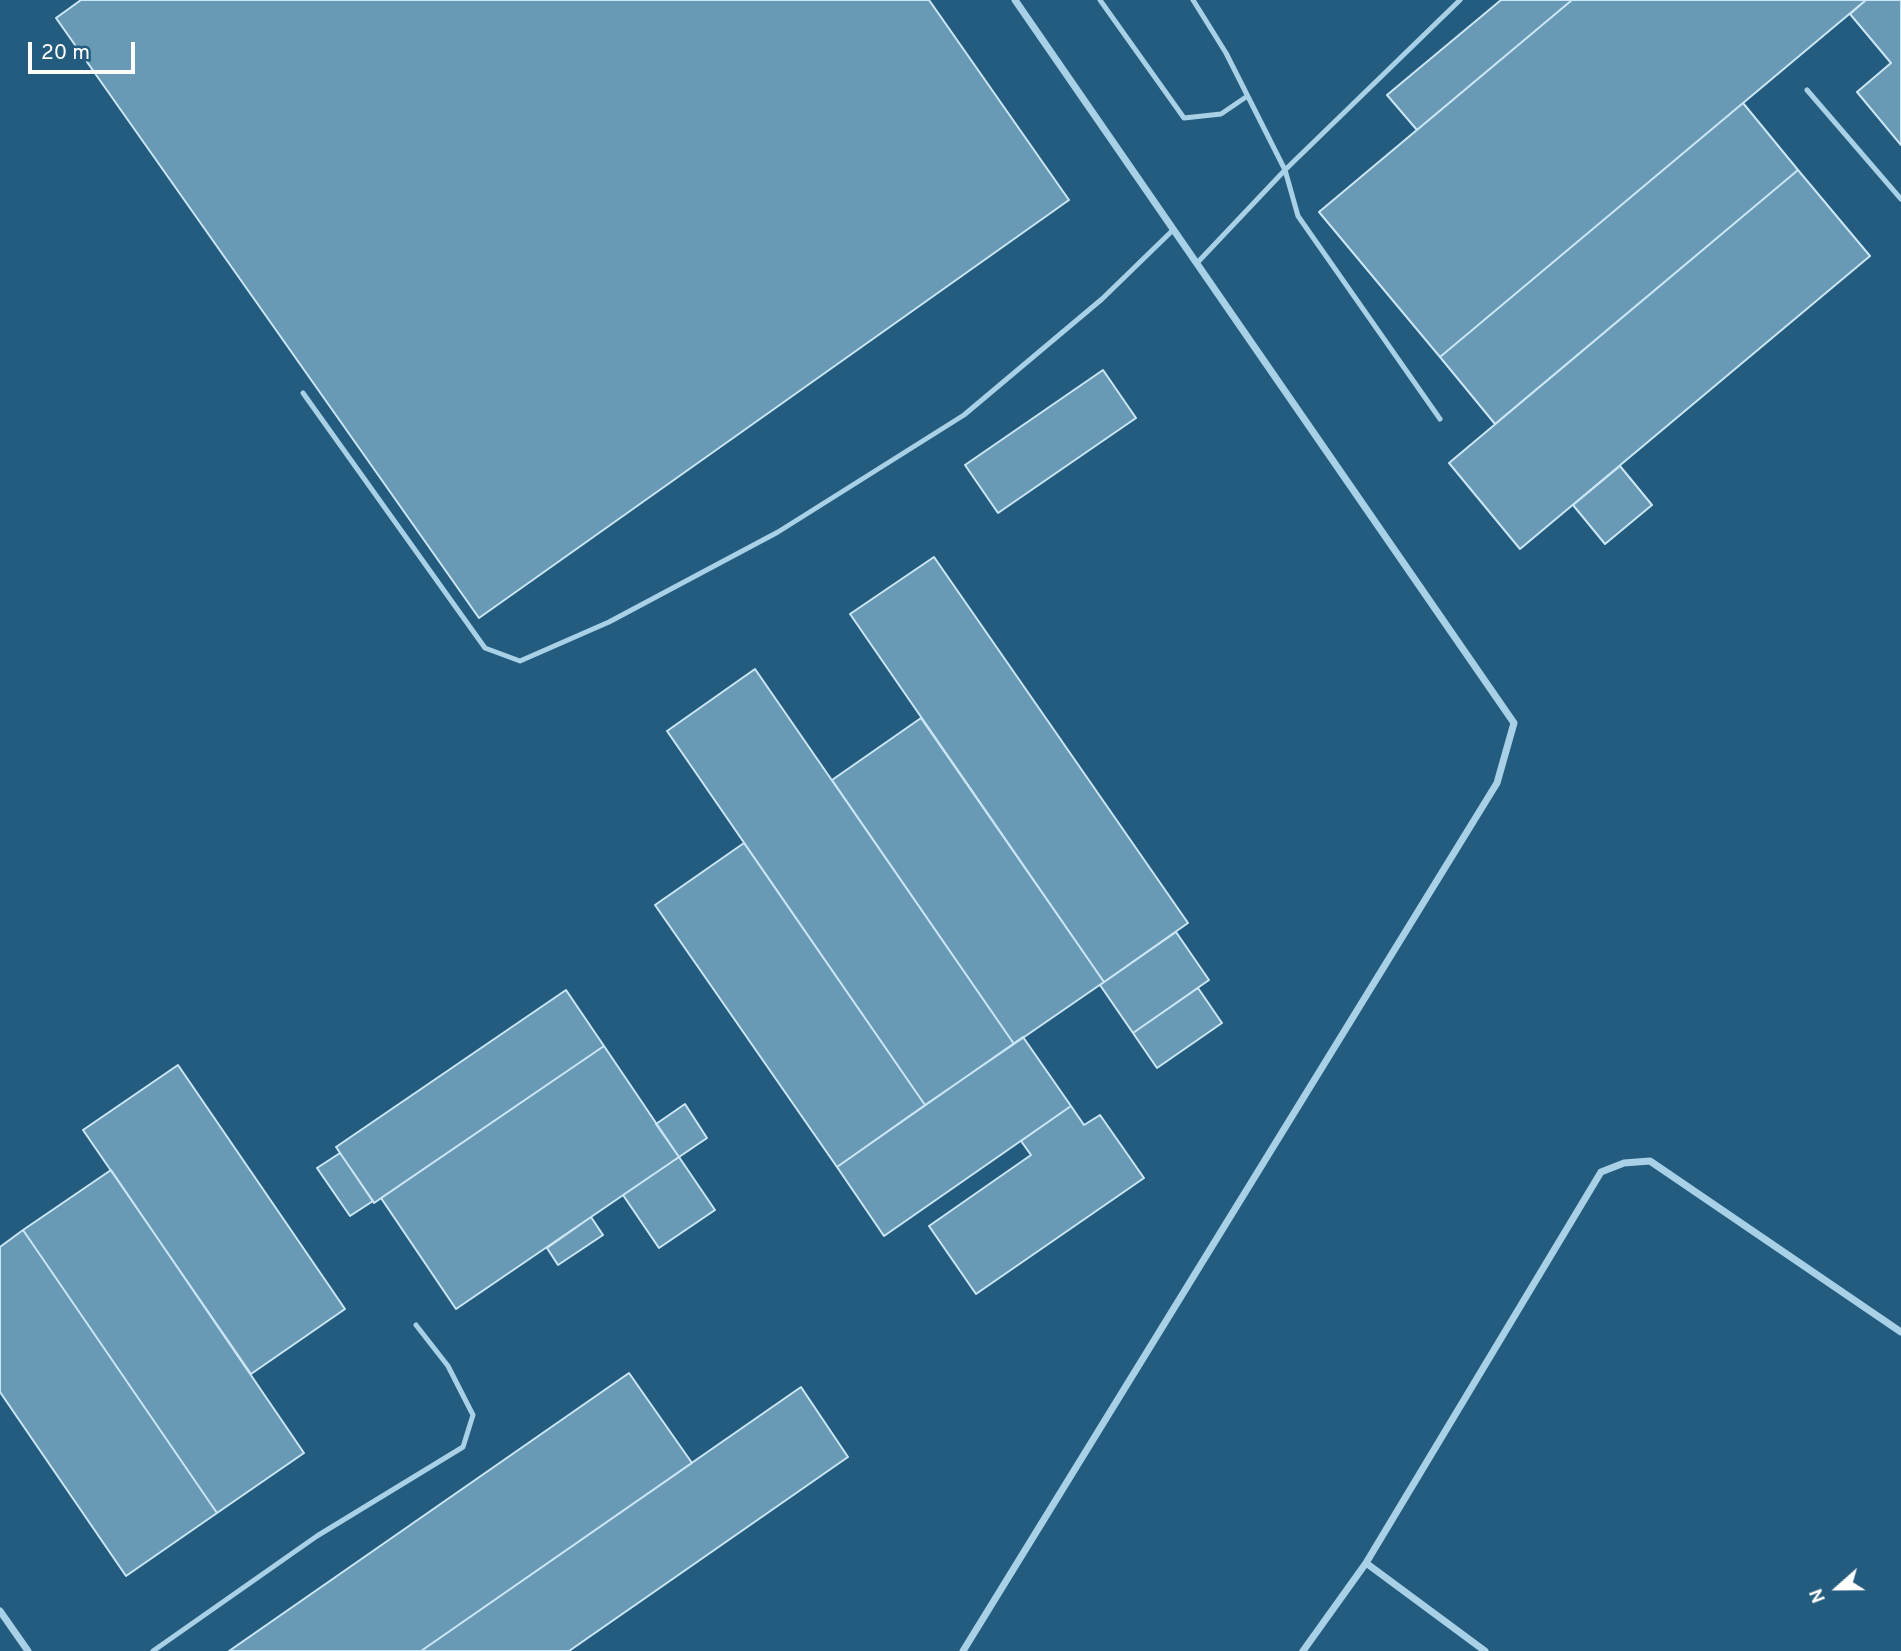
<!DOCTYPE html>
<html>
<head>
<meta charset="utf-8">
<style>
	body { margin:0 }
	#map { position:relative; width:1901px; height:1651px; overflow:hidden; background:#235c7e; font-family:Overpass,sans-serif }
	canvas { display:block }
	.north { position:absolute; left:1803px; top:1553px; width:70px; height:70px; -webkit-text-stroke:5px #235c7e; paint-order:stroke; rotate:249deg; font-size:19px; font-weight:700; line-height:28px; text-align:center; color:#fff }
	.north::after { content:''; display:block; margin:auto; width:24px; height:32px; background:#fff; clip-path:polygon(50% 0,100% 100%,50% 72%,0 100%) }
	.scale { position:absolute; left:28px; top:42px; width:107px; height:32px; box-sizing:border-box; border:4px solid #fff; border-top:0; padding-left:9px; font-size:21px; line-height:24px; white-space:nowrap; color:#fff; -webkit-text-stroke:5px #235c7e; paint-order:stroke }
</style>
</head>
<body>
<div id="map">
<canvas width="1901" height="1651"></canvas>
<div class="north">N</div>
<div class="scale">20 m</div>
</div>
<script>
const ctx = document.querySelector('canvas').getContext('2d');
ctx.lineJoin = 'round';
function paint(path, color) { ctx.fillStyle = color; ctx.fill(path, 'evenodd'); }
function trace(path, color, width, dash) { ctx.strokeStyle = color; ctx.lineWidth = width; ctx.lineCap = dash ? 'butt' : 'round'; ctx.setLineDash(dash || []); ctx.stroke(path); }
const building = new Path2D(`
	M81,0h848l140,200 -590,418 -423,-600z
	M1501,0h71l-155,130 -30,-35z
	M1572,0h294l-426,357 -121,-145z
	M1866,0h35v145l-44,-53 34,-29 -41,-49z
	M1743,103l55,67 -303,254 -55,-67z
	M1798,170l72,86 -350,293 -71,-86z
	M1103,370l33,48 -138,95 -33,-48z
	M1620,466l32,39 -47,39 -32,-39z
	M934,557l254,366 -84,59 -254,-368z
	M755,669l259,375 -89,61 -258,-374z
	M921,718l183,264 -90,62 -182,-264z
	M744,843l181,262 -88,62 -182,-262z
	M1176,932l33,48 -76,53 -33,-48z
	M1198,988l24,35 -65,45 -24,-35z
	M566,990l38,56 -230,157 -38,-56z
	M1023,1037l48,69 -187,130 -47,-69z
	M604,1046l75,111 -223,152 -75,-111z
	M178,1065l167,244 -94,65 -168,-244z
	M685,1104l22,34 -28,19 -23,-33z
	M1071,1106l13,19 16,-10 44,63 -168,116 -47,-68 102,-71 -10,-14z
	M340,1153l33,48 -23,15 -33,-48z
	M679,1157l36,53 -56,38 -36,-53z
	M111,1170l193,283 -87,60 -194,-283z
	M591,1217l12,18 -45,30 -11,-17z
	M23,1230l194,283 -91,63 -126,-184v-145z
	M629,1373l63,90 -271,188h-192z
	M801,1387l47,70 -279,194h-148z`);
paint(building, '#6899b5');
trace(building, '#cbe6f5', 2);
trace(new Path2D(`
	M1100,0l84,118 37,-4 25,-17
	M1193,0l33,53 59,117 -88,93
	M1807,90l94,109
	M303,393l182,255 35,13 89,-39 169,-90 186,-117 138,-116 71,-69
	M1440,419l-142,-203 -13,-46 175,-170
	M153,1651l164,-115 146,-89 10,-32 -25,-49 -32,-41`), '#a8d0e6', 5);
trace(new Path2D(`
	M1366,1563l119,88
	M0,1611l28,40
	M963,1651l534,-868 17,-60 -499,-723
	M1303,1651l63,-88 235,-391 23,-9 26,-2 251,171`), '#a8d0e6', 7);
</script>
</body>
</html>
